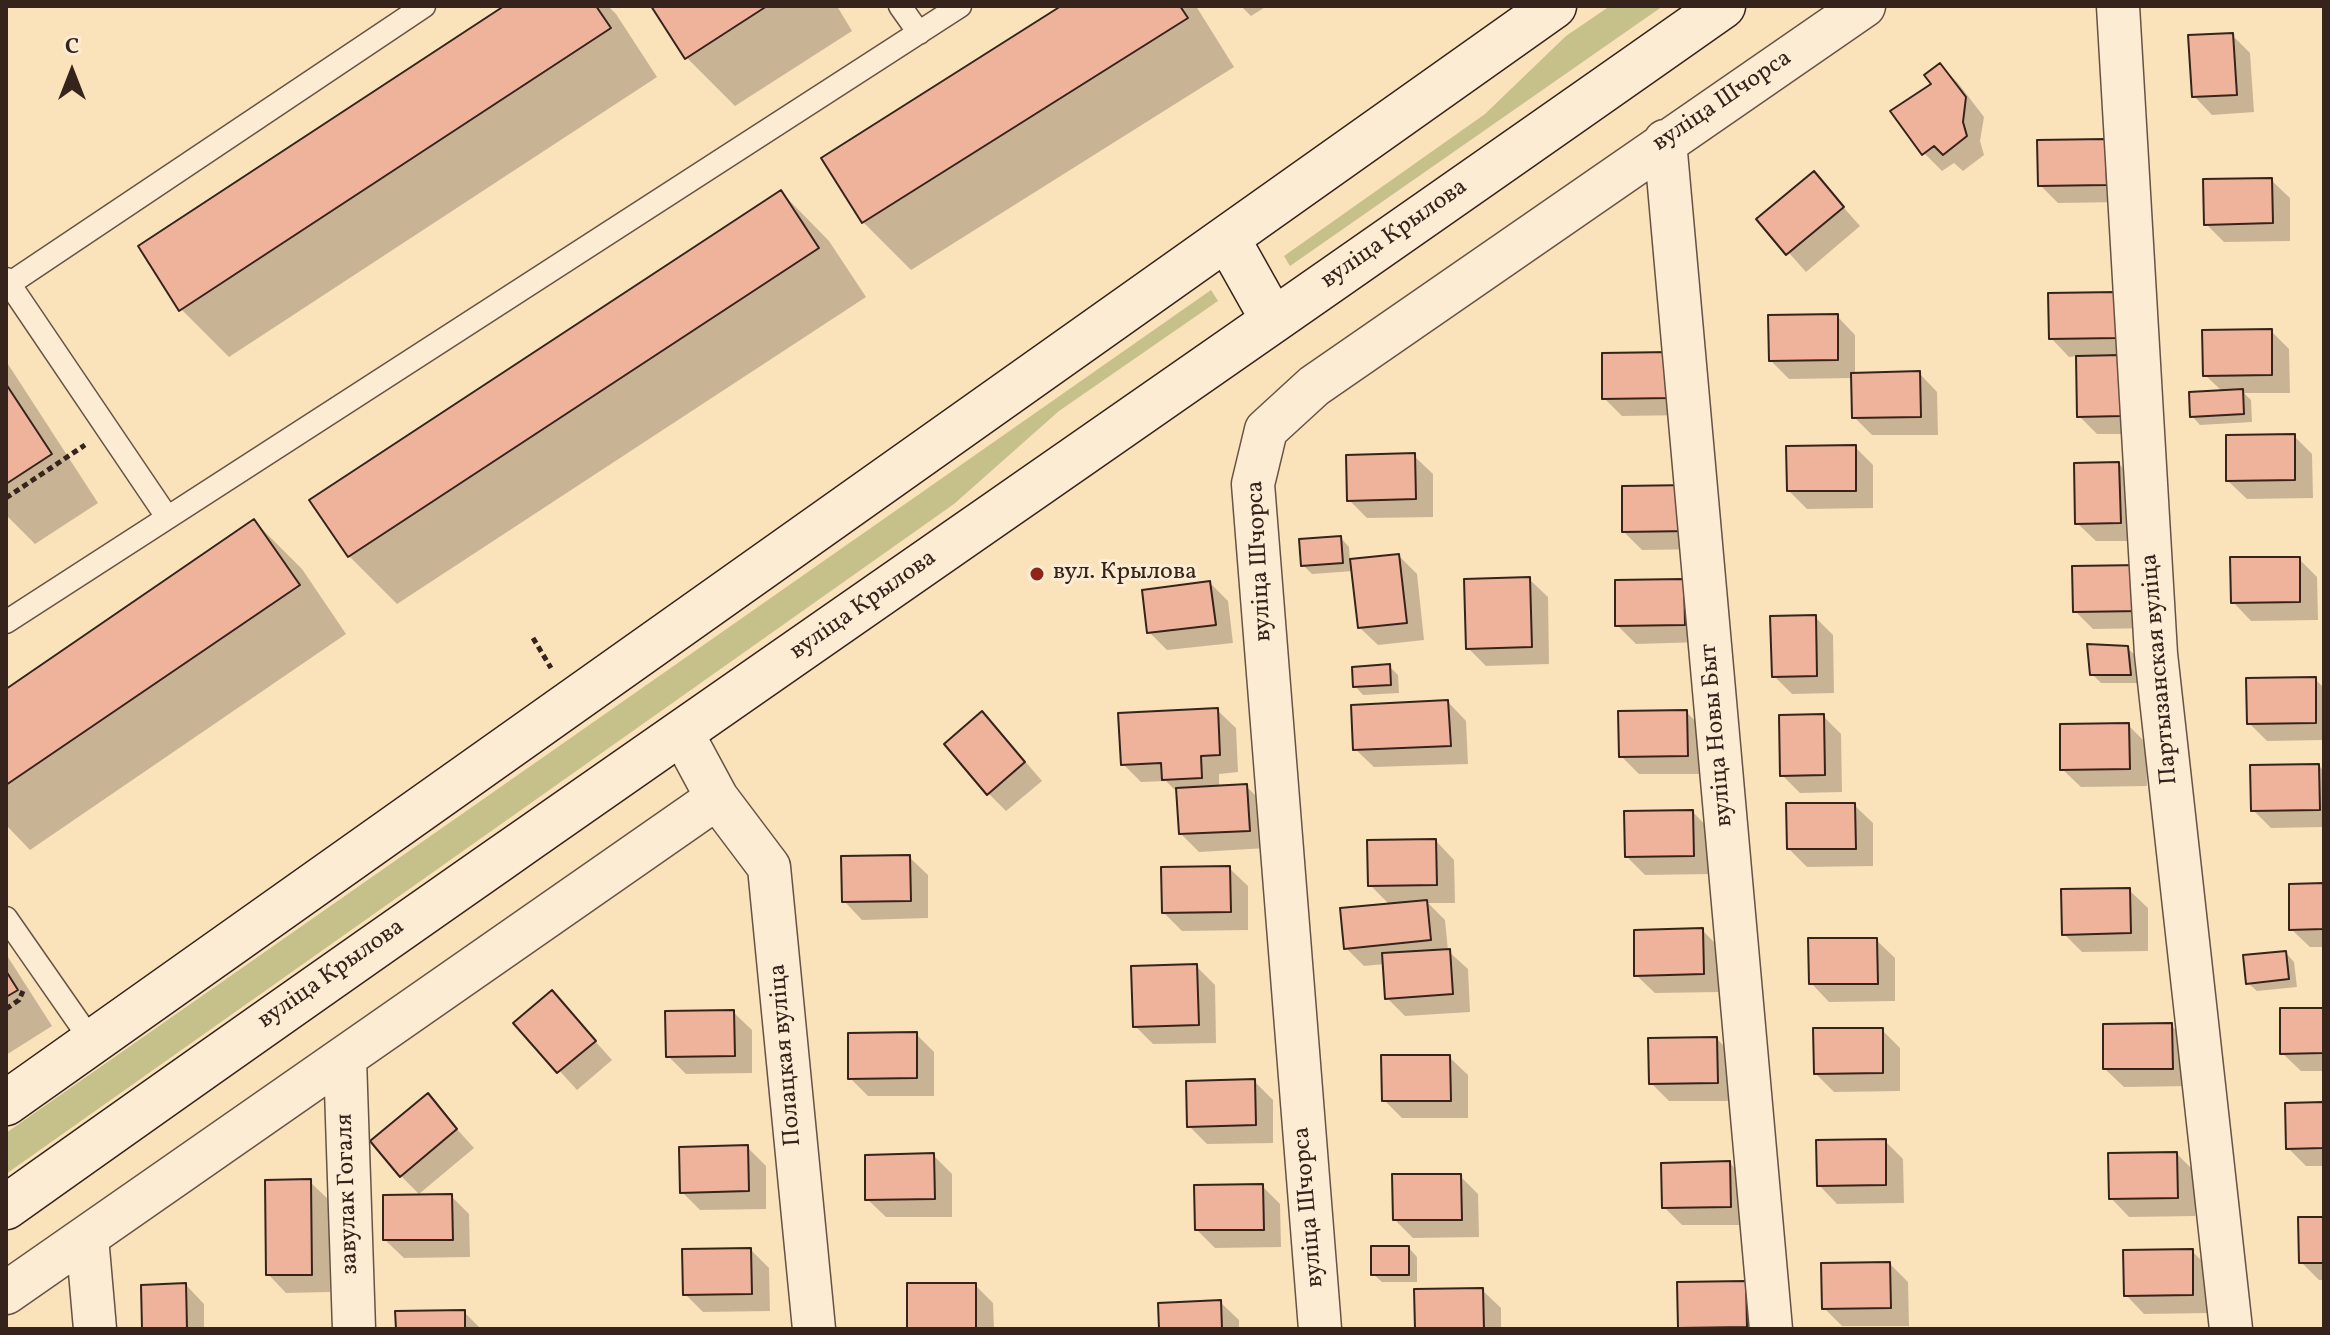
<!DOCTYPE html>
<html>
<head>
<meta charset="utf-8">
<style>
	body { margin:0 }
	#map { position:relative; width:2330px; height:1335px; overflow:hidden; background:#fae2bb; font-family:Vollkorn,serif }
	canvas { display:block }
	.frame { position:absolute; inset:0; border:8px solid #35231c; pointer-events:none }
	.north { position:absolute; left:32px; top:32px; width:80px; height:80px; -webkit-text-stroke:6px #fcecd3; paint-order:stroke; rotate:0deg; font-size:22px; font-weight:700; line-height:32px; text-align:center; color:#35231c }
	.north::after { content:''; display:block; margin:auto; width:28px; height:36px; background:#35231c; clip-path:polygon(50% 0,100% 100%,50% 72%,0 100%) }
</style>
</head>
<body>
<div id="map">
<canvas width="2330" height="1335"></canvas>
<div class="frame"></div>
<div class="north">С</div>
</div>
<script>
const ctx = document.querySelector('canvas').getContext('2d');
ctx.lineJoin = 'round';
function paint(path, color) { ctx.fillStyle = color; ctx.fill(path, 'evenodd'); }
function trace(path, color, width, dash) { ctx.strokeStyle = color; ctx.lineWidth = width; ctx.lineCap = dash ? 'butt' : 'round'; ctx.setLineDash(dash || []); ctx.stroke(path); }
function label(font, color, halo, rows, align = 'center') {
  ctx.font = font + ' Vollkorn,serif'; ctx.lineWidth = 6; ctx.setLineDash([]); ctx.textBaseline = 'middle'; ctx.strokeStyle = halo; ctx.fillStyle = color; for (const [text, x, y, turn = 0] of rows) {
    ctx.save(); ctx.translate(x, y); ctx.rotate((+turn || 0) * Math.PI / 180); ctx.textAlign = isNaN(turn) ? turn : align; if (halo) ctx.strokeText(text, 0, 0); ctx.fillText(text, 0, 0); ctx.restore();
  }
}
paint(new Path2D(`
	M1610,6h53l-373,260 -6,-10 201,-142 81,-78z
	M1211,290l7,11 -159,110 -105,93 -948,670v-41z`), '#c6c18b');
paint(new Path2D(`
	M508,6h100l8,8 41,63 -428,280 -48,-48z
	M653,6h184l15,25 -117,75 -48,-48z
	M1065,6h131l38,61 -323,203 -48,-48z
	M1241,6h26l-16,10z
	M2232,35l18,18 4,59 -42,3 -18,-19z
	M1940,65l18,18 26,34 -4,24 4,14 -21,16 -9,-8 -12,8 -18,-18 10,-69z
	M2105,141l19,61 -66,1 -18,-18z
	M1814,174l46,52 -54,46 -47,-53z
	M2271,180l19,18v43l-66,1 -18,-18z
	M781,192l48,49 37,56 -469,307 -48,-48z
	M2116,294l24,140h-43l-18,-18 -1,-60 -9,1 -18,-19z
	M1837,316l18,19v40l64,-2 18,19 1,43h-66l-18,-18 -1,-39 -64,1 -18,-18z
	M2271,331l18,18 1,44h-46l7,7 1,22 -52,3 -8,-9 31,-24 -18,-17z
	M1670,354l18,61 -66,1 -18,-18z
	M6,361l92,142 -63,41 -29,-29z
	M2294,436l18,18 1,44 -66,1 -19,-18z
	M1855,447l18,18v43l-66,1 -18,-18z
	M1414,456l19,18v43l-66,1 -18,-18z
	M2119,464l18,18 1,59h-42l-19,-18z
	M1624,488l85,61 -67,1 -18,-18z
	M254,521l48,48 44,65 -316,216 -24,-25v-134z
	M1341,538l8,9 1,14 49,-5 18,18 7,66 -46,5 -19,-18 -5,-56 -42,3 -9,-9z
	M2299,559l18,18 1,43 -67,1 -18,-19z
	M2141,567l18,61 -66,1 -18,-18z
	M1529,579l19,18 1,67 -63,2 -18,-18z
	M1683,581l19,61 -66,2 -19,-19z
	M1210,583l18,18 5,42 -66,7 -18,-18z
	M1815,617l18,18 1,58 -42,1 -18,-18z
	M2127,648l9,8 2,27h-37l-9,-9z
	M1389,666l9,9 1,18 -36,2 -8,-9z
	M2315,679l9,9v52l-57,1 -18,-18z
	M1448,702l18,19 2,43 -94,3 -19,-18z
	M1217,710l19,18 2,44 -19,2v14l27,-2 18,18 3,44 -68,4 -18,-18 -2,-40 -13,-13 -25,1 -18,-18z
	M1686,712l19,18v44h-66l-18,-18z
	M1823,716l18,18 1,58 -42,1 -18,-18z
	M2128,725l18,18 1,43 -66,1 -19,-18z
	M1000,732l42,49 -36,30 -18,-18z
	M2319,766l5,5v56l-53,1 -18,-18z
	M1854,805l19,18v43l-66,1 -18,-18z
	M1693,812l18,19 1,43 -67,1 -18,-18z
	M1436,841l18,19 1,43h-27l17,17 3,31 20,18 2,43 -65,4 -18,-18 -2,-34 -21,2 -18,-18 44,-43 -20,-20z
	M909,857l19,18v43l-66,2 -18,-19z
	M1229,868l19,18v44l-66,1 -18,-18z
	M2324,885v62h-14l-19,-18z
	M2129,890l19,18v43l-66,1 -18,-18z
	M1702,930l19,19v43l-66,1 -19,-18z
	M1876,940l19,18v43l-66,1 -18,-19z
	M2286,953l8,9 3,25 -40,4 -9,-8z
	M6,954l46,72 -46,29z
	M1196,966l19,19 1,58 -63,1 -18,-18z
	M552,993l60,67 -35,30 -61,-67z
	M2324,1010v61h-23l-19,-18z
	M733,1012l19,18v43l-66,1 -18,-18z
	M2171,1025l18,18 1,43 -66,1 -19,-18z
	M1882,1030l18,18v43l-66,1 -18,-18z
	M916,1034l18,18v44h-66l-18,-18z
	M1717,1039l18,18 1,44h-67l-18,-18z
	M1449,1057l19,18v43h-66l-18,-18z
	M1254,1081l19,19v43l-66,1 -18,-18z
	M427,1096l47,52 -55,46 -18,-18z
	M2324,1104v62h-18l-18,-18z
	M1885,1141l18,18 1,44 -67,1 -18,-19z
	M747,1147l19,19v43l-66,1 -18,-18z
	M2177,1154l18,18v44l-66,1 -18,-19z
	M933,1155l19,19v43h-66l-19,-18z
	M1730,1163l18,19v43h-66l-18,-18z
	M1460,1176l18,18 1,43 -66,1 -18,-18z
	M310,1182l19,18 1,92 -44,1 -18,-19z
	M1262,1186l18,18 1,43 -66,1 -18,-18z
	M451,1196l18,18 1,43 -66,1 -19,-18z
	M2324,1219v61h-5l-18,-18z
	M1409,1248l8,9v25h-35l-9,-8z
	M751,1250l18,18 1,43 -67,1 -18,-18z
	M2192,1251l18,18v44l-66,1 -18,-19z
	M1890,1264l18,18 1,44h-67l-18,-18z
	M1745,1283l19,46 -84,-2z
	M186,1285l18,19v25h-60z
	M975,1285l18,18 1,26h-84z
	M1482,1290l19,18v21h-84z
	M1220,1302l19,18v9h-78z
	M464,1312l17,17h-83z`), '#0003');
const building = new Path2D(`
	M504,6h92l15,22 -432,283 -41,-65z
	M651,6h116l-82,53z
	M1061,6h119l8,12 -326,205 -41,-65z
	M2233,33l4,62 -45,2 -4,-62z
	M1940,63l26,34 -3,25 4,14 -24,19 -9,-9 -12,9 -32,-44 41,-27 -7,-9z
	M2106,139l1,46 -69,1 -1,-46z
	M1814,171l30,36 -58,48 -30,-36z
	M2272,178l1,45 -69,2 -1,-46z
	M781,190l38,58 -471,309 -39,-57z
	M2117,292l1,46 -69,1 -1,-46z
	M1838,314v46l-69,1 -1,-46z
	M2272,329v46l-69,1 -1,-46z
	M1671,352v46l-69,1v-46z
	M2121,355l1,61 -45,1 -1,-61z
	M1920,371l1,46 -69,1 -1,-45z
	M6,384l46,70 -46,30z
	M2243,389l1,25 -54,3 -1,-25z
	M2295,434v46l-69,1v-46z
	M1856,445v46h-69l-1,-45z
	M1415,453l1,46 -69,2 -1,-46z
	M2119,462l2,61 -46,1 -1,-61z
	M1691,485v46l-69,1v-46z
	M254,519l46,66 -294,200v-96z
	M1341,536l2,27 -42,3 -2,-27z
	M1399,554l8,69 -49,5 -8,-69z
	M2230,557h70v45l-69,1z
	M2141,565l1,46 -69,1 -1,-46z
	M1530,577l2,70 -66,2 -2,-70z
	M1684,579l1,46 -70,1v-46z
	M1210,581l6,44 -69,8 -5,-43z
	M1816,615l1,61 -45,1 -2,-61z
	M2087,644l41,2 3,29h-41z
	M1390,664l1,21 -38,2 -1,-20z
	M2316,677v46l-69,1 -1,-46z
	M1448,700l3,46 -98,4 -2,-45z
	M1218,708l2,47 -19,1 1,22 -40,2 -1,-17 -40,2 -3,-52z
	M1687,710l1,46 -69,1 -1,-46z
	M982,711l43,51 -38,33 -43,-51z
	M1824,714l1,61 -45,1 -1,-61z
	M2129,723l1,46 -70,1v-46z
	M2319,764l1,46 -69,1 -1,-46z
	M1247,784l3,47 -71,3 -3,-46z
	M1786,803h69l1,46h-69z
	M1693,810l1,46 -69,1 -1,-46z
	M1436,839l1,46 -69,1 -1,-46z
	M910,855l1,46 -69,1 -1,-46z
	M1230,866l1,46 -69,1 -1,-46z
	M2324,883v46l-35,1v-46z
	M2130,888l1,45 -69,2 -1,-46z
	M1427,900l4,40 -87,9 -4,-41z
	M1703,928l1,46 -70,2v-46z
	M1808,938h69l1,46h-69z
	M1450,949l3,45 -68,5 -3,-46z
	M2286,951l3,28 -43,5 -3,-29z
	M1197,964l2,61 -66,2 -2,-61z
	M6,971l12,19 -12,7z
	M552,990l44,51 -39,32 -44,-50z
	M2280,1008h44v45l-44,1z
	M734,1010l1,46 -69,1 -1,-46z
	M2172,1023l1,46h-70v-45z
	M1813,1028h70v45l-69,1z
	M917,1032v46l-69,1v-46z
	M1717,1037l1,46 -69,1 -1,-46z
	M1381,1055h69l1,46h-69z
	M1255,1079l1,46 -69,2 -1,-46z
	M428,1093l29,36 -57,48 -30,-36z
	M2324,1102v46l-38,1 -1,-46z
	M1886,1139v46l-69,1 -1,-46z
	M748,1145l1,46 -69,2 -1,-46z
	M2177,1152l1,46 -69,1 -1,-46z
	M934,1153l1,46 -70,1v-45z
	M1730,1161l1,46 -69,1 -1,-45z
	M1392,1174h69l1,46h-69z
	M311,1179l1,96h-46l-1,-95z
	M1263,1184l1,46h-69l-1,-45z
	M452,1194l1,46h-70v-45z
	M2298,1217h26v46h-25z
	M1371,1246h38v29h-38z
	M751,1248l1,46 -69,1 -1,-46z
	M2193,1249v46l-69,1 -1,-46z
	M1890,1262l1,46 -69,1 -1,-46z
	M1746,1281l1,46 -69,1 -1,-46z
	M186,1283l1,46h-45l-1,-44z
	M907,1283h69v46h-69z
	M1483,1288l1,41h-69l-1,-40z
	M1221,1300l1,29h-63l-1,-26z
	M465,1310v19h-69l-1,-18z`);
paint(building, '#efb39c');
trace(building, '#35231c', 2);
const service = new Path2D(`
	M900,6l19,27
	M6,279l161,238
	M9,284l415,-278
	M6,622l954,-616
	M6,918l87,125`);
const minor = new Path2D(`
	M2118,6l38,648 75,675
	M1665,141l106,1188
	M682,733l35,65 52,69 45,462
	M345,1059l9,270
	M87,1237l8,92
	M6,1293l711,-495
	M1320,1329l-67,-845 13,-54 48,-44 550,-380`);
const secondary = new Path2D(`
	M1227,238l46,82
	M6,1103l1548,-1097
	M6,1207c569,-405 1146,-799 1717,-1201`);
trace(service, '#665344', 25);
trace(minor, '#665344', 45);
trace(secondary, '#35231c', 47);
trace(new Path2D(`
	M6,498l79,-53
	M533,638l18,30
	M6,1009l13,-9 4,-9`), '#35231c', 5, [6, 4]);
trace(service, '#fcecd3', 22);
trace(minor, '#fcecd3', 42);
trace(secondary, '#fcecd3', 44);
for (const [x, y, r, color] of [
	[1037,574,8,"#8f2418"]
]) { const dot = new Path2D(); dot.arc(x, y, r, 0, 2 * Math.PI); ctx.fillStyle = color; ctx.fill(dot); trace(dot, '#fcecd3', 3); }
label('24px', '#35231c', '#fcecd3', [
	["вуліца Шчорса",1723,102,-34],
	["вуліца Крылова",1395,235,-35],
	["вуліца Шчорса",1261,561,-93],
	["вуліца Крылова",864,606,-35],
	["Партызанская вуліца",2161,669,-95],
	["вуліца Новы Быт",1718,735,-95],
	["вуліца Крылова",332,975,-35],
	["Полацкая вуліца",787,1055,-95],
	["завулак Гогаля",349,1194,-92],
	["вуліца Шчорса",1310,1207,-95]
]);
label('24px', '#35231c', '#fcecd3', [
	["вул. Крылова",1053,574]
], 'left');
</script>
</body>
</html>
